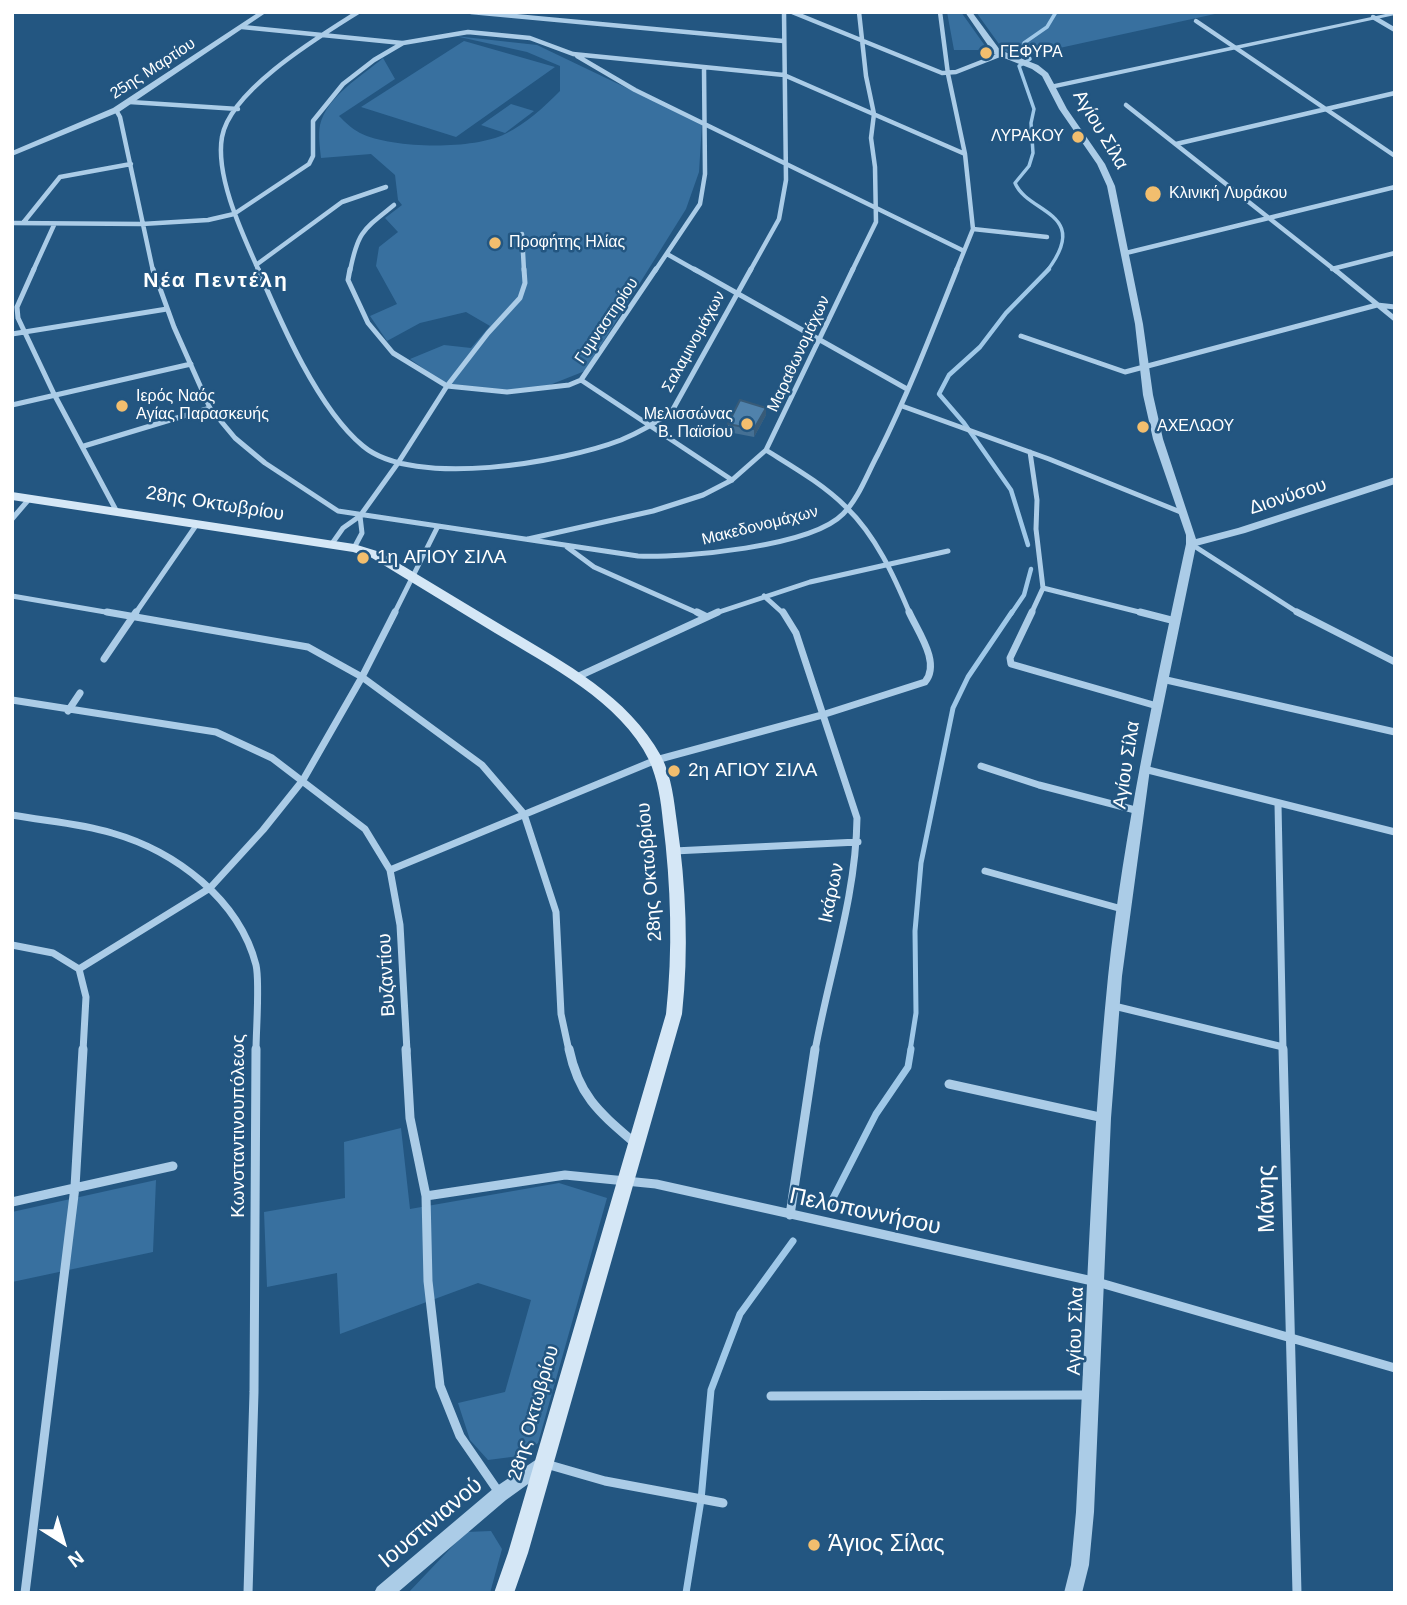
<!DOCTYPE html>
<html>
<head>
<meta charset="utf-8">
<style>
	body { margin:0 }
	#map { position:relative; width:1407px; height:1605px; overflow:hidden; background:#235681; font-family:Helvetica,sans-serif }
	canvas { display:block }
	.frame { position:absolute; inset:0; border:14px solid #fff; pointer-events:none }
	.north { position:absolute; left:28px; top:1507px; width:70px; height:70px; -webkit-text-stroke:5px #235681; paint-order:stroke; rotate:143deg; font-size:19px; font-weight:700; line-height:28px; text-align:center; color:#fff }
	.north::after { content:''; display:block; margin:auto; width:24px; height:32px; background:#fff; clip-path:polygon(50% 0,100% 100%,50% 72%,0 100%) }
</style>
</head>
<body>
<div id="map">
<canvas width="1407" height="1605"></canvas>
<div class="frame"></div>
<div class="north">N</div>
</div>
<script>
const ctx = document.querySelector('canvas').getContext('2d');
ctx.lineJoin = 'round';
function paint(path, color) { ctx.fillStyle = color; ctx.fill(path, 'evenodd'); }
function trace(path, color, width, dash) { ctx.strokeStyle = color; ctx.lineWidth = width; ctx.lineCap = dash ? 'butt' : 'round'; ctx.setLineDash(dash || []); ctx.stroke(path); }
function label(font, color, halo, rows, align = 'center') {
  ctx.font = font + ' Helvetica,sans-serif'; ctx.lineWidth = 5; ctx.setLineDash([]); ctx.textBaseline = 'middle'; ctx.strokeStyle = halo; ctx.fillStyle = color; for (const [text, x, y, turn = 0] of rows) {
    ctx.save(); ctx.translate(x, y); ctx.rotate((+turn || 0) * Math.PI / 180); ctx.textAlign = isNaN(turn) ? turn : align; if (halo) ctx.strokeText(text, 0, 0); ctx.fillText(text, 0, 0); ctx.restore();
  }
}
paint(new Path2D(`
	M947,12h14l27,38h-34z
	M976,12h248l-201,44 -19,-5z
	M455,36l82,9 165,79 -3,48 -13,37 -101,162 -43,17 -27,3 -60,-6 -14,-4 -31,-22 34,-14 27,3 19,-22 -24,-14 -46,11 -33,18 -17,-25 27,-12 -21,-38 3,-19 19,-15 -13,-14 17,-13 -4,-5 -3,-25 -24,-21 -50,4c-1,-10 -3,-23 -1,-33 7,-29 42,-49 63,-67l12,21 -56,37c6,6 13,13 21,17 32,16 113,17 145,1 22,-11 38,-26 55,-43v-25l-33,-14z
	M464,41l91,26 -99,70 -95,-30z
	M511,104l23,7 -29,22 -24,-8z
	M401,1128l9,81 149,-26 48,15 -69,245 -19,13 -31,4 -18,-20 -12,-37 47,-11 26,-92 -53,-17 -138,51 -3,-61 -70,14 -3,-75 81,-14 -1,-56z
	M156,1180l-3,72 -141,30v-70z
	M491,1531l11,18 -12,44h-82l58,-61z`), '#38709f');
trace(new Path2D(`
	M1047,271c45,-59 -19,-57 -32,-88l14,-17 4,-13 -2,-30 3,-14 -15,-43 11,-7 -6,-16 23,-16 9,-15`), '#9fc8e8', 3.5);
trace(new Path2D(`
	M1028,545l-17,-55 -47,-67 -25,-29 10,-19 31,-28 26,-34 43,-44
	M1011,614l13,-19 7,-26`), '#9fc8e8', 4.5);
trace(new Path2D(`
	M910,1051l6,-38 -1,-82 6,-68 32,-155 15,-31 44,-65`), '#9fc8e8', 5);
trace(new Path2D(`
	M830,1204l46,-90 32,-47 3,-18
	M686,1593l15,-93 10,-110 29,-76 53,-73`), '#9fc8e8', 7);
trace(new Path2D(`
	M471,12l312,29
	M792,12l150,61 14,-1 46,-18
	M940,12l8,62 17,80 8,75 -17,42
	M1373,17l22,13
	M1196,21l199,135
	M242,27l160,16
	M577,56l58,34 329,161
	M130,102l108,7
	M1126,105l210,166
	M116,110l4,7 33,154
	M1176,144l219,-51
	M12,223l130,1 66,-4 26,-6 75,-50 4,-8v-35l30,-37 31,-24 29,-17 65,-11 62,6 43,16 211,21 181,79
	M23,223l37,-46 71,-13
	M973,229l74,8
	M522,234l2,37
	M1126,253l269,-66
	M667,254l30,17
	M256,265l86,-63 44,-15
	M1332,269l63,-16
	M33,271l21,-46
	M259,271c-16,-36 -44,-94 -37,-134 8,-47 98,-101 136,-125
	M350,271c8,-40 13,-41 44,-66
	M655,271l45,-67 5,-30 -1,-106
	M750,271l29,-52 7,-39 -2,-168
	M852,271l24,-49 -1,-55 -4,-29 3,-24 -8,-38 -7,-64`), '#abcce7', 4.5);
trace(new Path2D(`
	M34,269l-17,38 1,11 36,76 63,118
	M153,269l21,58 36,81 25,30 30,25 73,48 300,45c45,2 173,-9 205,-42 16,-16 24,-40 35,-60 30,-60 54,-122 79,-185
	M258,269c23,54 60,140 105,177 51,43 201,16 258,-6 19,-8 35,-17 51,-29l79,-142
	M350,269l-2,11 20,43 25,30 54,33 60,6 62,-7 12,-5 75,-111
	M694,269l213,120
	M1334,269l61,50
	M12,334l155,-25
	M1021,336l104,36 252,-67 18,2
	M581,380l151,100
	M12,405l179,-41
	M902,406l147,53 134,54
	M84,446l126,-38
	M766,450c27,17 57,34 80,57 30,29 48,69 64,107
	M1030,452l7,48 -1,29 7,59 -12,26
	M12,519l18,-21
	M528,539l125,-28 50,-16 29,-15 34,-30 87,-181
	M1191,544l109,70
	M331,545l12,-17 17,-12 38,-53 49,-77 41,-53 32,-35 5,-15 -1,-14
	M567,547l27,20 106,47
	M354,548l8,-15 -2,-17
	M1043,588l104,26
	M12,596l105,18
	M764,596l20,18
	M135,614l62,-90
	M394,614l44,-88
	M713,614l97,-32 138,-31`), '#abcce7', 5);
trace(new Path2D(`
	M107,612l201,35 54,30 120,88 42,49 32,98 5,102 8,37
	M697,612l10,5
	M783,612l13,21 61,185c-1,80 -28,155 -42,233
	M1032,612l-22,46 1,6 146,42
	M1140,612l35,9
	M1297,612l98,50
	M104,659l32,-47
	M577,677l141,-65
	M1162,679l233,53
	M12,700l204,32 56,26 93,71 25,41 10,55 7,126
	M68,711l12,-18
	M981,766l58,19 100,26
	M1144,769l251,63
	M1278,804l5,247
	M12,815c33,6 68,8 100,18 63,18 127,66 144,132 4,17 0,65 0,86
	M674,851l184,-9
	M390,870l266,-110 166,-45 103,-33c16,-19 -7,-50 -16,-70
	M985,871l137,38
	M12,945l41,8 26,16
	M79,969l131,-81 53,-58 40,-50 59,-103 33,-65
	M79,969l7,28 -3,54
	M1114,1006l169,41`), '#abcce7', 7);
trace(new Path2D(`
	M406,1049l4,69 16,78 2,85 12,105 20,50 40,58
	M569,1049c10,48 31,64 67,95
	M1283,1049l14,544
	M949,1084l155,34
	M426,1196l139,-21 91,9 441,98 298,86
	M12,1202l161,-36
	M790,1215l25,-166
	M771,1396l318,-1
	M546,1464l59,17 118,22
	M25,1593l50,-406 8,-138
	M248,1593l6,-201 2,-343`), '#abcce7', 9);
paint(new Path2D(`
	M259,12h8l-148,100 -107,44v-5l101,-43z
	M965,12h7l28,38 38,15 10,8 6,11 341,-72v3l-339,73 11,21 38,55 10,22 28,138 10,71 10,44 33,100 42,-11 157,-51v7l-150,49 -49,13 -46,223 -28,207 -11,142 -17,394 -5,53 -7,28h-18l7,-28 5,-53c10,-178 14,-357 32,-535 16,-146 47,-289 78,-433v-9l-33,-96 -10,-44 -8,-71 -28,-138 -10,-22 -38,-55 -17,-33 -10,-7 -38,-15z
	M543,1455l6,2 2,6 -2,6 -43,31 -109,93h-23l3,-6 117,-99z`), '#abcce7');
paint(new Path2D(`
	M12,492l342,52 26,8c43,26 85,51 128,77 57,34 120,67 153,127 11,21 13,45 16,67 9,63 12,128 5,191l-154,539 -14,40h-20l14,-40 158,-539c7,-63 5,-129 -3,-192 -2,-21 -5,-42 -14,-62 -28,-58 -101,-95 -154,-127 -41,-25 -82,-50 -123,-75l-19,-6 -341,-52z`), '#d5e7f6');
paint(new Path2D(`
	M766,408v7l-12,22 -26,-5v-8z`), '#457094');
paint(new Path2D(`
	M766,408v7l-12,22v-8z`), '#385b78');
const building = new Path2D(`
	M740,400l26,8 -12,21 -26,-5z`);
paint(building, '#5082ac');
trace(building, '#385b78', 2);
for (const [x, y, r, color] of [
	[986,53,7,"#f2be6e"],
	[1078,137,7,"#f2be6e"],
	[1153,194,9,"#f2be6e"],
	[495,243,7,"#f2be6e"],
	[122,406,7,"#f2be6e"],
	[747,424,7,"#f2be6e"],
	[1143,427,7,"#f2be6e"],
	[363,558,7,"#f2be6e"],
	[674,771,7,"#f2be6e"],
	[814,1545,7,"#f2be6e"]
]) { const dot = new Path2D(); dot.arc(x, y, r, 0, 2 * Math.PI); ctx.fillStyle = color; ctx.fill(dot); trace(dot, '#235681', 2.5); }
label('16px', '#fff', '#235681', [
	["ΓΕΦΥΡΑ",1000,53],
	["ΛΥΡΑΚΟΥ",1064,137,"right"],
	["Κλινική Λυράκου",1169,194],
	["Προφήτης Ηλίας",509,243],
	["Ιερός Ναός",136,397],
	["Αγίας Παρασκευής",136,415],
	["Μελισσώνας",733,415,"right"],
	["B. Παϊσίου",733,433,"right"],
	["ΑΧΕΛΩΟΥ",1157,427]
], 'left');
label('16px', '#fff', '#235681', [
	["25ης Μαρτίου",153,69,-33],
	["Γυμναστηρίου",607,321,-56],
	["Σαλαμινομάχων",694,342,-61],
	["Μαραθωνομάχων",799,354,-65],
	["Μακεδονομάχων",760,526,-14]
]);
label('19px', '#fff', '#235681', [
	["Αγίου Σίλα",1100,130,59],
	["Διονύσου",1288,497,-18],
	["28ης Οκτωβρίου",215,504,9],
	["Αγίου Σίλα",1127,765,-81],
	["28ης Οκτωβρίου",650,872,-95],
	["Ικάρων",832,893,-78],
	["Βυζαντίου",387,975,-93],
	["Κωνσταντινουπόλεως",239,1126,-90],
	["Αγίου Σίλα",1076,1331,-88],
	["28ης Οκτωβρίου",534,1413,-74]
]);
label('19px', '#fff', '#235681', [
	["1η ΑΓΙΟΥ ΣΙΛΑ",377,558],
	["2η ΑΓΙΟΥ ΣΙΛΑ",688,771]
], 'left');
ctx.letterSpacing = '2px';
label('bold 21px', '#fff', '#235681', [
	["Νέα Πεντέλη",216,281]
]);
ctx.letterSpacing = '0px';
label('23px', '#fff', '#235681', [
	["Μάνης",1267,1199,-91],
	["Πελοποννήσου",865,1212,12],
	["Ιουστινιανού",431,1523,-40]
]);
label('23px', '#fff', '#235681', [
	["Άγιος Σίλας",828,1545]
], 'left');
</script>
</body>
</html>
